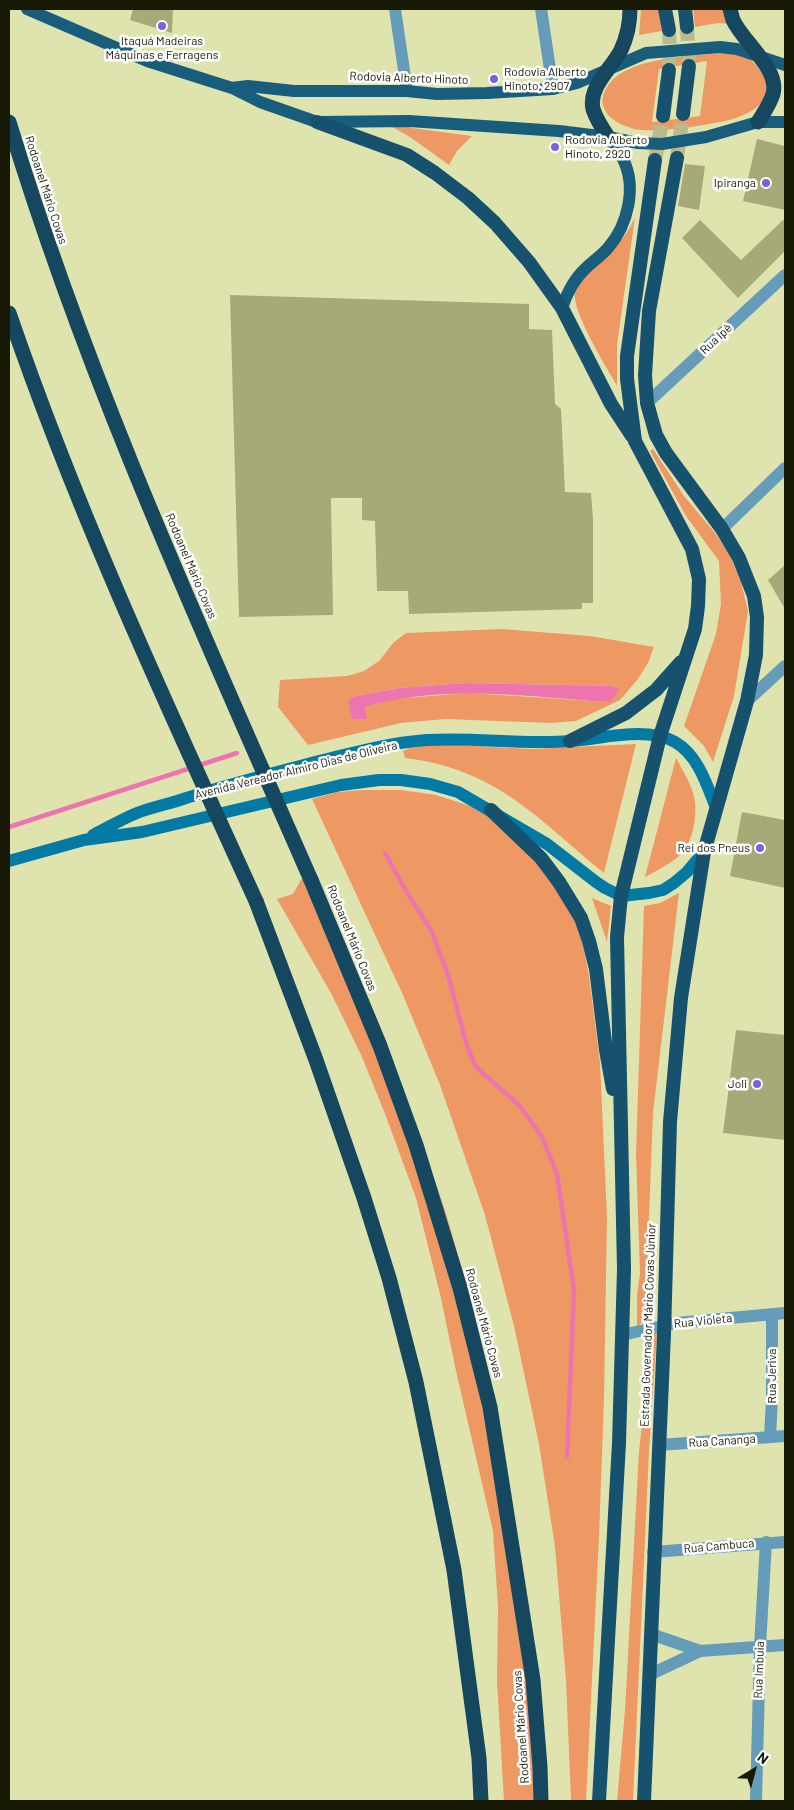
<!DOCTYPE html>
<html>
<head>
<meta charset="utf-8">
<style>
	body { margin:0 }
	#map { position:relative; width:794px; height:1810px; overflow:hidden; background:#dfe4af; font-family:Barlow,sans-serif }
	canvas { display:block }
	.frame { position:absolute; inset:0; border:10px solid #181905; pointer-events:none }
	.north { position:absolute; left:729px; top:1745px; width:50px; height:50px; -webkit-text-stroke:4px #fff; paint-order:stroke; rotate:37deg; font-size:14px; font-weight:700; line-height:20px; text-align:center; color:#181905 }
	.north::after { content:''; display:block; margin:auto; width:18px; height:22px; background:#181905; clip-path:polygon(50% 0,100% 100%,50% 72%,0 100%) }
</style>
</head>
<body>
<div id="map">
<canvas width="794" height="1810"></canvas>
<div class="frame"></div>
<div class="north">N</div>
</div>
<script>
const ctx = document.querySelector('canvas').getContext('2d');
ctx.lineJoin = 'round';
function paint(path, color) { ctx.fillStyle = color; ctx.fill(path, 'evenodd'); }
function trace(path, color, width, dash) { ctx.strokeStyle = color; ctx.lineWidth = width; ctx.lineCap = dash ? 'butt' : 'round'; ctx.setLineDash(dash || []); ctx.stroke(path); }
function label(font, color, halo, rows, align = 'center') {
  ctx.font = font + ' Barlow,sans-serif'; ctx.lineWidth = 5; ctx.setLineDash([]); ctx.textBaseline = 'middle'; ctx.strokeStyle = halo; ctx.fillStyle = color; for (const [text, x, y, turn = 0] of rows) {
    ctx.save(); ctx.translate(x, y); ctx.rotate((+turn || 0) * Math.PI / 180); ctx.textAlign = isNaN(turn) ? turn : align; if (halo) ctx.strokeText(text, 0, 0); ctx.fillText(text, 0, 0); ctx.restore();
  }
}
paint(new Path2D(`
	M641,9h18l3,22 -23,4z
	M693,9h33l6,15 -14,-1 -23,4z
	M723,53c29,2 28,5 44,27 -1,9 -1,18 -8,25 -6,6 -15,10 -23,13 -18,6 -84,16 -101,11 -12,-3 -29,-10 -32,-24 -2,-6 1,-13 4,-18 18,-30 84,-31 116,-34zM707,61l-7,55 -48,6 7,-53z
	M389,125l83,11 -15,15 -8,14 -39,-28z
	M635,217l-18,128v41c-11,-20 -46,-75 -42,-95 2,-12 13,-19 21,-26 17,-15 30,-27 39,-48z
	M653,449l31,47 32,38 14,22 11,26 7,29 -14,85 -21,66 -9,-16 -20,-20 32,-92 5,-30 -2,-43 -33,-45 -36,-65z
	M501,629l89,7 64,11 -6,16 -10,16 -18,21 -44,21 -25,2 -106,-4 -44,4 -93,22 -30,-38 2,-27 67,-4 17,-5 15,-10 15,-19 12,-9zM466,683l146,3 -3,16 -141,-9 -76,6 -27,8 -13,-10 47,-9z
	M436,744l96,5 104,-5 -32,129c-67,-55 -108,-104 -199,-115l-2,-7 9,-4z
	M676,758c16,29 25,41 16,76 -3,8 -7,17 -14,23 -10,8 -22,14 -33,20z
	M363,790h38l35,5 34,11 28,16 25,21 43,55 15,36 8,42 11,87 7,154 -3,182 -5,138 -13,264h-15l-5,-121 -11,-133 -16,-103 -25,-118 -29,-111 -45,-130 -37,-90 -91,-196 26,-7z
	M302,878l114,250 29,82 28,97 16,82 45,357v55h-30l-7,-120 1,-74 -5,-76 -37,-160 -15,-73 -25,-100 -31,-84 -23,-57 -30,-62 -55,-96 16,-5z
	M679,893l-26,220 -8,206 -8,8v-31l3,-23 -4,-119 8,-248 16,-3z
	M592,898l19,8 -4,36z
	M657,1332l-8,119 -16,350h-16l8,-91 14,-258 12,-116 2,-3z`), '#ee9964');
paint(new Path2D(`
	M466,683l146,3 7,4 -9,12c-81,-5 -166,-19 -245,5l2,12h-15l-4,-17 4,-5 47,-9z`), '#ee74af');
trace(new Path2D(`
	M9,827l228,-74
	M385,853l24,43 22,34 17,45 19,71 9,21 44,39 22,31 15,37 17,116 -7,167`), '#ee74af', 4.5);
paint(new Path2D(`
	M133,9h40l-1,24 -42,-13z
	M757,139l28,7v64l-42,-9z
	M685,164l20,2 -6,44 -21,-4z
	M700,220l41,40 42,-40 2,2v29l-47,47 -56,-60z
	M230,295l299,9v25l23,1 3,74 6,5 4,83 26,1 2,25v85h-11v6l-173,5 -1,-23h-31l-2,-70 -13,-1v-22h-31l2,117 -94,2z
	M785,565v44l-17,-29z
	M742,812l43,8v68l-55,-12z
	M736,1030l49,5v105l-62,-7z`), '#a7aa78');
trace(new Path2D(`
	M687,27l2,39
	M669,30l1,20 -1,20
	M677,158l6,-44
	M655,160l8,-44`), '#b7bb8d', 14, [14, 7]);
trace(new Path2D(`
	M395,9l12,82
	M541,9l12,80
	M722,529l63,-61
	M747,701l38,-35
	M622,1335l54,-12 109,-10
	M770,1437l2,-39v-83
	M659,1445l126,-9
	M653,1552l132,-10
	M651,1634l49,17
	M649,1675l51,-24 85,-6
	M756,1801l4,-155 6,-104`), '#649cb9', 12);
trace(new Path2D(`
	M647,403l138,-128`), '#649cb9', 12);
trace(new Path2D(`
	M93,835c14,-7 29,-16 44,-22 13,-5 27,-8 40,-12 42,-14 84,-25 127,-36 40,-10 81,-22 123,-25 48,-3 95,5 143,1 32,-2 76,-15 105,1 23,13 32,43 41,66
	M9,861l75,-21 58,-8 199,-47 38,-5h22l29,4 28,8 89,52 49,38 9,6 16,8 28,-3 14,-3 11,-7 13,-11 17,-20`), '#027aa4', 12);
trace(new Path2D(`
	M27,9l120,52 85,27 28,14 57,20 92,-1 150,10 49,6 30,6 24,1 44,-7 52,-15h27
	M232,88l16,-2 46,5h113l30,3 50,-1 66,-4 24,-6 69,-30 74,-6 17,2 48,16
	M562,308c5,-15 11,-28 23,-39 7,-7 16,-13 23,-21 20,-23 29,-61 15,-89 -4,-8 -10,-15 -15,-22`), '#185e7c', 12);
trace(new Path2D(`
	M665,9l4,21
	M685,9l2,18
	M683,114l6,-48
	M663,116l6,-46
	M317,122l90,33 28,18 33,25 27,25 34,39 33,46 49,96 21,32
	M570,741l56,-28 30,-23 25,-28
	M491,810l50,48 18,24 22,36 8,23 7,28 10,81 7,39
	M599,1801l20,-358 5,-174 -7,-332 4,-41 39,-160 35,-107 3,-23 1,-27 -7,-30 -57,-108 -8,-62v-23l28,-196
	M644,1801l20,-467 6,-212 11,-124 23,-146 43,-151 9,-46 1,-38 -3,-21 -15,-38 -17,-29 -56,-76 -10,-18 -9,-32 -2,-28 4,-64 28,-153`), '#16526d', 14);
trace(new Path2D(`
	M730,9c1,3 2,8 3,11 10,22 47,49 40,74 -3,10 -10,20 -15,28
	M608,137c-6,-9 -12,-18 -15,-28 -5,-22 19,-41 28,-59 6,-13 9,-26 9,-41
	M311,880l69,166 36,99 44,143 30,119 43,273 7,87 1,34
	M256,901l60,159 48,138 25,80 27,104 38,188 25,188 2,43`), '#15475e', 15);
trace(new Path2D(`
	M9,122c79,261 193,509 302,758
	M9,313c69,202 159,395 247,588`), '#15475e', 15);
for (const [x, y, r, color] of [
	[162,26,5,"#7f60db"],
	[494,79,5,"#7f60db"],
	[555,147,5,"#7f60db"],
	[766,183,5,"#7f60db"],
	[760,848,5,"#7f60db"],
	[757,1084,5,"#7f60db"]
]) { const dot = new Path2D(); dot.arc(x, y, r, 0, 2 * Math.PI); ctx.fillStyle = color; ctx.fill(dot); trace(dot, '#fff', 2); }
label('12px', '#181905', '#fff', [
	["Itaquá Madeiras",162,41,"center"],
	["Máquinas e Ferragens",162,55,"center"],
	["Rodovia Alberto",504,72,"left"],
	["Hinoto, 2907",504,86,"left"],
	["Rodovia Alberto",565,140,"left"],
	["Hinoto, 2920",565,154,"left"],
	["Ipiranga",756,183],
	["Rei dos Pneus",750,848],
	["Joli",747,1084]
], 'right');
label('12px', '#181905', '#fff', [
	["Rodovia Alberto Hinoto",409,78,2],
	["Rodoanel Mário Covas",46,190,72],
	["Rua Ipê",716,339,-43],
	["Rodoanel Mário Covas",191,566,67],
	["Avenida Vereador Almiro Dias de Oliveira",296,770,-14],
	["Rodoanel Mário Covas",352,938,68],
	["Rua Violeta",703,1321,-6],
	["Rodoanel Mário Covas",484,1323,75],
	["Estrada Governador Mário Covas Júnior",648,1325,-88],
	["Rua Jeriva",772,1376,-90],
	["Rua Cananga",722,1441,-4],
	["Rua Cambuca",719,1546,-5],
	["Rua Imbuia",759,1670,-88],
	["Rodoanel Mário Covas",521,1727,-94]
]);
</script>
</body>
</html>
